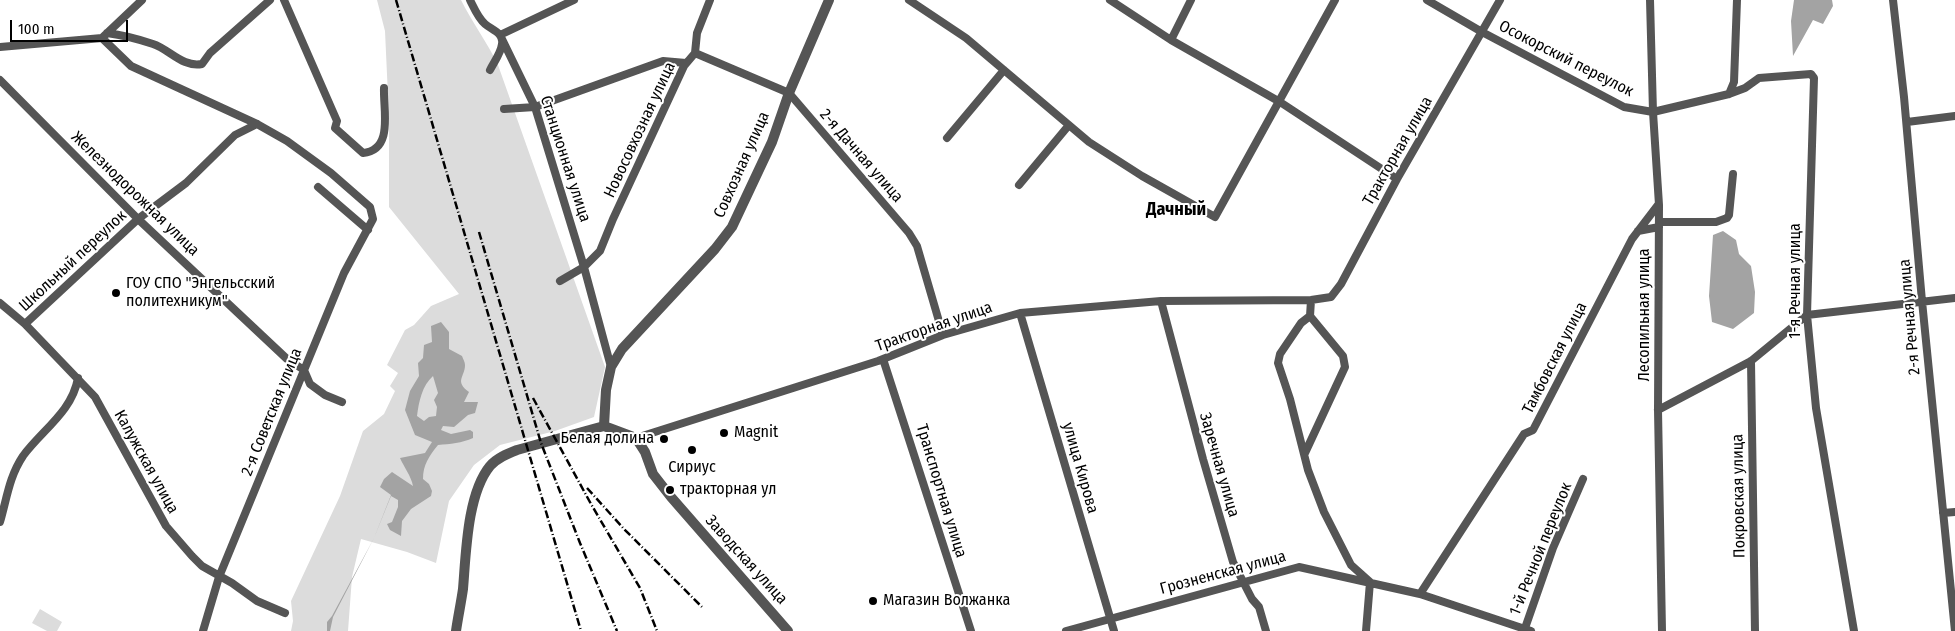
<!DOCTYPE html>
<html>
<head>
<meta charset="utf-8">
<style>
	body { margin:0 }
	#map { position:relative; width:1955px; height:631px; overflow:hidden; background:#fff; font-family:"Fira Sans Condensed",sans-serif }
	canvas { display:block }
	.scale { position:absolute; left:10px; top:20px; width:118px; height:22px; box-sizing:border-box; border:2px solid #000; border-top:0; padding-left:6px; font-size:15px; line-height:18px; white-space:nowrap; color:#000; -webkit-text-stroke:4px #fff; paint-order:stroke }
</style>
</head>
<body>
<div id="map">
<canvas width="1955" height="631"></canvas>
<div class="scale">100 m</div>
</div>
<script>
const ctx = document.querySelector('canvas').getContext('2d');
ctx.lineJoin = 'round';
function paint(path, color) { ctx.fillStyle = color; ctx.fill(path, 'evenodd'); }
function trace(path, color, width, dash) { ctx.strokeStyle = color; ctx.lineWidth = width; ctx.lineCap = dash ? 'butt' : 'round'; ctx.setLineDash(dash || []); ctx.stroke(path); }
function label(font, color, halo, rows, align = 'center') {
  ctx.font = font + ' "Fira Sans Condensed",sans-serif'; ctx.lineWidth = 4; ctx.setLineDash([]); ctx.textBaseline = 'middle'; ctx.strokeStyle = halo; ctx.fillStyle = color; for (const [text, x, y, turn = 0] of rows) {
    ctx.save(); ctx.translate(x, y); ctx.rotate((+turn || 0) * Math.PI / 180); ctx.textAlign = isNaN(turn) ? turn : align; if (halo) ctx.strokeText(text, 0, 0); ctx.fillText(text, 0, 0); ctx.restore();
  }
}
paint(new Path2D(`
	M377,0h84c11,22 26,42 37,65l107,302 -11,50 -39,14 -55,14 -26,20 -25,36 -13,62 -29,-11 -46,-13 -9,38 -4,54h-57l2,-10 -2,-20 49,-105 23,-65 21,-17 11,-23 -5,-5 8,-13 -11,-8 18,-35 9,-5 17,-19 28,-12 -70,-87v-89l-4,-87z
	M40,609l22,13 -5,9h-10l-15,-8z`), '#dcdcdc');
paint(new Path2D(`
	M1794,0h38l1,6 -10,18 -10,-4 -20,36 -2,-35z
	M1723,231l13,9 3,14 12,12 4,26 -1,21 -21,16 -21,-7 -3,-26 4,-61z
	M441,322l8,10v17l13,7c1,3 3,6 3,9 0,12 -11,16 4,27l-5,10h14l-3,11 -7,2 -14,12 -11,-1 -2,4 10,4 19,-4 3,2v6c-11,5 -23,6 -35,7 -9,11 -15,20 -15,34l6,5 3,7 -1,5 -20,13 -9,12 -1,15 -11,-6 -3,-6 5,-2 6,-15v-7l-7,-4 -17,42 -41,79 -3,14h-3v-9l5,-6 42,-78 17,-43 -11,-8 4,-8 8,-7 21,14c-2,-10 -9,-19 -13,-28l25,-5 7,-11 -17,-7 -10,-25 5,-19 9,-15 -1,-13 5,-5 1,-13 8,-3 -1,-16zM433,376l5,17 -4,7 3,7 -1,9 -7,1 -5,4 -7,-5c2,-15 5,-30 16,-40z`), '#a3a3a3');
trace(new Path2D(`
	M284,0l53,121 -2,7 28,25c31,-3 20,-43 21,-65
	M470,0c4,8 8,18 15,24 7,6 19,9 17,20 -1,9 -8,18 -12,26
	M574,0l-74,35 35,72 49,160 27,100
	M909,0l57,38 123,104 53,34 73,41 120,-217
	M1110,0l61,40 109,62 117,77
	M1427,0l55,32 142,75 29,5 76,-18 16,-6 14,-10 52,-4 3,4 -7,237 9,93 38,223
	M1650,0l3,112 6,93 -1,205 4,221
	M1893,0l11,97 18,204 33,330
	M107,33c16,2 31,6 46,11 16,5 30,24 49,20l8,-11 60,-53
	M102,38l29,28 126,58 30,17 44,32 39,34 3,12 -29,54 -125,304 -16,54
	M1171,40l20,-40
	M0,47l102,-9 40,-38
	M695,53l94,40 120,140 8,13 26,89
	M0,80l138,139 149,140 17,11 6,14 15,11 17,7
	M1729,94l5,-12 3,-82
	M504,109l31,-2 128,-46 23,2
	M1907,122l48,-6
	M947,138l57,-68
	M1019,185l50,-60
	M318,187l50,43
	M1659,222h57l11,-4 2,-3 4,-41
	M1638,231l21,-4
	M560,281l24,-14 16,-16 13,-32 71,-153 11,-13 2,-20 13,-33
	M1311,300l-1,16 -9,7 -21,31 -2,9 12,36 18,71 16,42 27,53 19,17 -4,49
	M1161,301l42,158 30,103 19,37 7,8 7,24
	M0,303l25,21 70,73 71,129 26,30 10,10 30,17 25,18 28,12
	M1020,313l94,318
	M25,324l113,-105 48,-36 49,-48 22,-11
	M883,359l88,272
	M1751,361l4,270
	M1658,410l93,-49 56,-46 148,-17
	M636,438l242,-77 65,-26 77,-22 141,-12 150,-1 20,-3 10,-13 56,-105 103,-179
	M1305,453l40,-86 -2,-11 -33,-40
	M1943,513l12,-1
	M0,522c7,-24 9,-45 23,-66 19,-26 49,-44 55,-78
	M1420,594l104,-160 9,-4 99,-191 26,-34
	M1066,631l233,-64 121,27 111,37
	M1524,631l29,-83 30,-69`), '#555', 8);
trace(new Path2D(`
	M604,426l2,-36 5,-23 11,-18 93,-100 17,-22 40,-85 17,-49 40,-93
	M604,426l32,12 9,14 8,22 18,23 117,134
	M456,631c2,-14 5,-28 7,-42 3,-35 4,-95 27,-123 7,-8 17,-12 27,-16l87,-24`), '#555', 10);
trace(new Path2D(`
	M396,0l185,631
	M479,232l62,211 39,100 37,88
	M533,398l58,106 49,84 17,43
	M587,488l37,41 78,78`), '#000', 2.5, [8, 2.5, 1, 2.5]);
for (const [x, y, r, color] of [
	[116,293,5,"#000"],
	[724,433,5,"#000"],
	[664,439,5,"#000"],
	[692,450,5,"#000"],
	[670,490,5,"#000"],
	[873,601,5,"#000"]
]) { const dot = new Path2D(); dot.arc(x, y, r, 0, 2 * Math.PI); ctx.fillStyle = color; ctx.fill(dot); trace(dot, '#fff', 2); }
label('16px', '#000', '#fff', [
	["Осокорский переулок",1566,59,27],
	["Новосовхозная улица",640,130,-65],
	["Тракторная улица",1398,151,-60],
	["2-я Дачная улица",861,156,49],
	["Станционная улица",565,159,72],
	["Совхозная улица",742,165,-66],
	["Железнодорожная улица",135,194,44],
	["Школьный переулок",73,261,-43],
	["1-я Речная улица",1796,281,-90],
	["Лесопильная улица",1645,315,-90],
	["2-я Речная улица",1910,317,-95],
	["Тракторная улица",934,327,-19],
	["Тамбовская улица",1555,358,-63],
	["2-я Советская улица",272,412,-68],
	["Калужская улица",146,462,61],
	["Заречная улица",1219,465,74],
	["улица Кирова",1080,468,74],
	["Транспортная улица",941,491,73],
	["Покровская улица",1739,496,-91],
	["1-й Речной переулок",1541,549,-68],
	["Заводская улица",746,560,48],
	["Грозненская улица",1223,573,-15]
]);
label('16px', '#000', '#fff', [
	["ГОУ СПО \"Энгельсский",126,284],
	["политехникум\"",126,302],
	["Magnit",734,433],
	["Белая долина",654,439,"right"],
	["Сириус",692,468,"center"],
	["тракторная ул",680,490],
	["Магазин Волжанка",883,601]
], 'left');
label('bold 18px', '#000', '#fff', [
	["Дачный",1176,210]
]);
</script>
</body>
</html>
